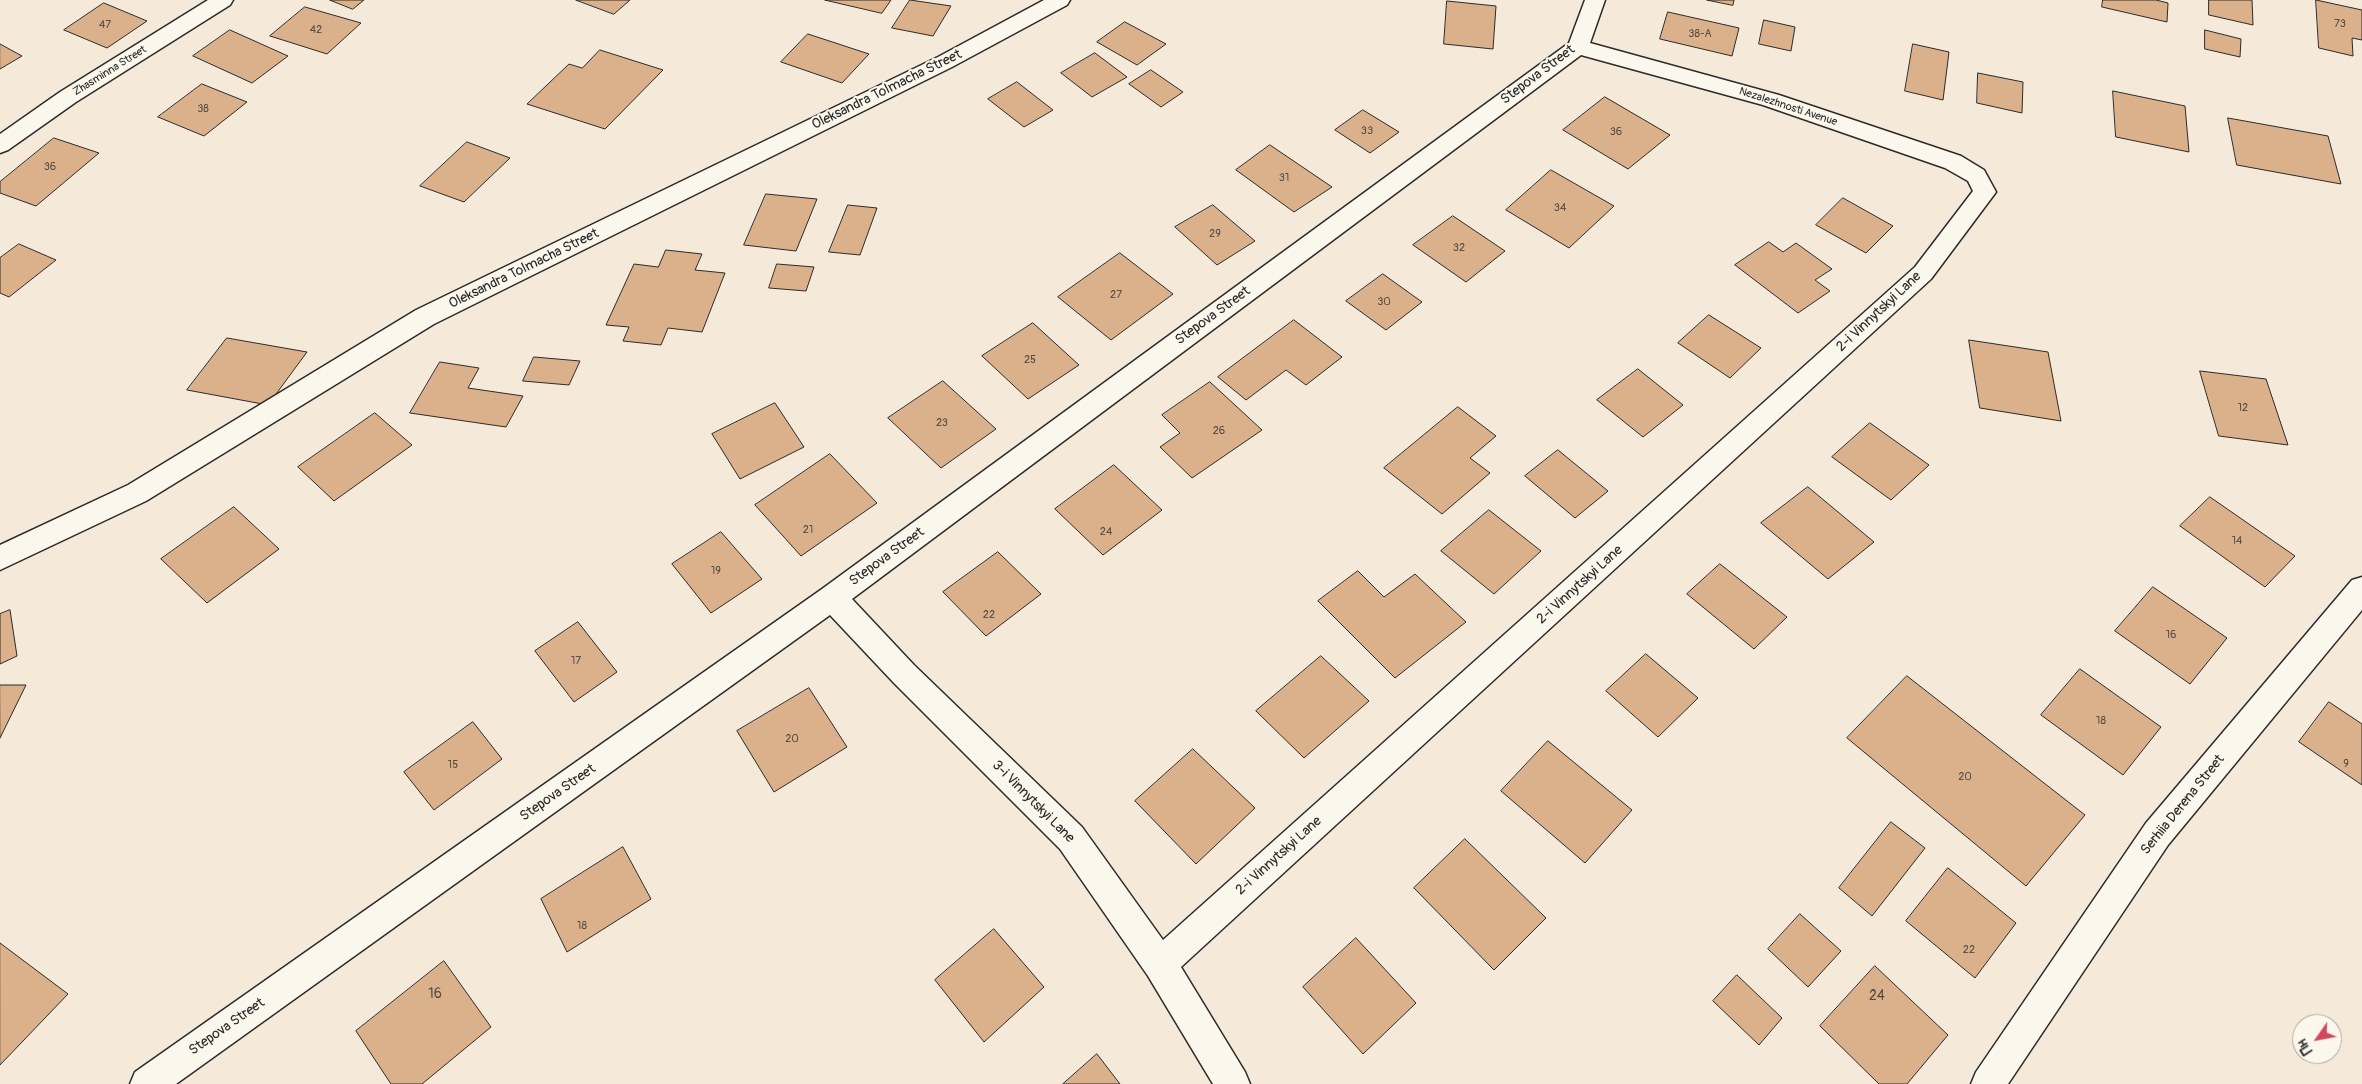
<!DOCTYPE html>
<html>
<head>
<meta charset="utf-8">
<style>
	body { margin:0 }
	#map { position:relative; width:2362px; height:1084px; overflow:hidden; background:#f5e9d9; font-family:Pangolin,sans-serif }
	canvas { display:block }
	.north { position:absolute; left:2292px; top:1014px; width:50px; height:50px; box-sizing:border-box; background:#fbf7ec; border:1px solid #a8a59f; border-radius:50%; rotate:237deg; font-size:14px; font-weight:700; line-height:20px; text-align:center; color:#2b2b2b }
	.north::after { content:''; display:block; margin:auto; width:18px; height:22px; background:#d1495b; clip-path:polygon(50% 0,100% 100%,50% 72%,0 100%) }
</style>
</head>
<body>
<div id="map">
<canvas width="2362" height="1084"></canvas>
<div class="north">Пн</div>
</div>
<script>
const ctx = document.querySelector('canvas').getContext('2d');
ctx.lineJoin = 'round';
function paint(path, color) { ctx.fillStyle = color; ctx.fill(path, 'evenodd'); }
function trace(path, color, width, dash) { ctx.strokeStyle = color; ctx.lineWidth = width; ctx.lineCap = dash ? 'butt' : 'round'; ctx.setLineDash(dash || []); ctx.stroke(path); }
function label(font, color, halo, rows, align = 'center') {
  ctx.font = font + ' Pangolin,sans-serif'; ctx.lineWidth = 4; ctx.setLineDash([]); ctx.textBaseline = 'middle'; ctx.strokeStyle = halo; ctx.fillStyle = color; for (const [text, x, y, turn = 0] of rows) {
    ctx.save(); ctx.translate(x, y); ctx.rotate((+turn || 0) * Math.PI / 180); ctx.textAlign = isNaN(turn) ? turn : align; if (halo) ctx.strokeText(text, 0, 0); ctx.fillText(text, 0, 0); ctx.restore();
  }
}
const building = new Path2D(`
	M330,0h34l-11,9z
	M576,0h54l-16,14z
	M825,0h66l-9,13z
	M910,0l41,6 -18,30 -41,-8z
	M1707,0h27l-1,5z
	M2103,0h53l12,3 -1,19 -65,-15z
	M2209,0h43l1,25 -44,-10z
	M2316,0l46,10v30l-10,-2 1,18 -34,-8z
	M1447,1l49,5 -3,43 -49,-5z
	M104,3l43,18 -40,27 -43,-18z
	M305,7l56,16 -34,31 -57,-18z
	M1668,12l71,16 -7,28 -72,-17z
	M1764,20l31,7 -4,24 -32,-7z
	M1125,22l41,22 -29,21 -40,-23z
	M230,30l58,26 -36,27 -59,-27z
	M2205,30l36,9 -1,18 -35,-8z
	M808,34l61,20 -27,29 -61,-21z
	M0,44l22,12 -22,13z
	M1913,44l36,8 -6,48 -38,-9z
	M600,50l63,20 -58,59 -78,-25 42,-40 13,4z
	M1095,53l32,24 -35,20 -31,-24z
	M1151,70l32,22 -22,15 -32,-23z
	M1978,73l45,9 -1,31 -45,-10z
	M1017,82l36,28 -29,17 -36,-28z
	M202,84l45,18 -43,34 -46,-19z
	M2113,91l72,15 4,46 -73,-15z
	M1605,97l65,38 -42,34 -65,-39z
	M1363,110l36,22 -29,21 -35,-23z
	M2228,118l100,18 13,48 -104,-19z
	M54,138l45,15 -63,53 -36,-13v-11z
	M467,142l43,16 -46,44 -44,-16z
	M1270,145l62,42 -38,25 -58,-42z
	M1551,170l63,36 -45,42 -63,-38z
	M766,194l51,5 -21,52 -52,-6z
	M1843,198l50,28 -27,27 -50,-28z
	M848,205l29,3 -17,47 -31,-3z
	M1213,205l42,36 -38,24 -42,-38z
	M1453,216l52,35 -39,31 -53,-37z
	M1769,242l14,10 13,-9 36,26 -17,11 15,11 -32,22 -63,-48z
	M19,244l37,16 -47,37 -9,-4v-35z
	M666,250l36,4 -7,16 30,3 -23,59 -34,-4 -7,17 -38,-4 6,-14 -23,-2 28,-61 24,3z
	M1120,253l53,41 -62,46 -53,-43z
	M777,264l37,3 -8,24 -37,-3z
	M1383,274l39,28 -36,28 -40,-29z
	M1709,315l52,33 -31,30 -52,-35z
	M1294,320l48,37 -36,28 -20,-15 -40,30 -28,-23z
	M1033,323l46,42 -51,34 -46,-43z
	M227,338l80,14 -39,53 -81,-15z
	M1969,340l79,12 13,69 -81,-13z
	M534,357l46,4 -11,24 -46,-4z
	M440,362l39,6 -11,20 55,8 -17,31 -96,-14z
	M1638,369l45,36 -40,32 -46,-37z
	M2200,371l66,8 22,66 -69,-9z
	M943,381l53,48 -55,39 -53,-50z
	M1210,382l52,48 -70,48 -32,-31 20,-14 -18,-18z
	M775,403l29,44 -64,32 -28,-45z
	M1458,407l38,29 -26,22 20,15 -48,41 -58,-46z
	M375,413l37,32 -78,56 -36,-34z
	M1870,423l59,42 -38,35 -59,-43z
	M1558,450l50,41 -33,27 -50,-42z
	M830,454l47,49 -76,53 -46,-51z
	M1114,465l48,45 -59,45 -48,-46z
	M1808,487l66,55 -46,37 -67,-56z
	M2210,497l85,59 -30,31 -85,-61z
	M234,507l45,42 -72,54 -46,-44z
	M1489,510l52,41 -47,43 -53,-43z
	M721,532l41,47 -51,34 -39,-49z
	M998,552l43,42 -55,42 -43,-44z
	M1720,564l67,53 -33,32 -67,-55z
	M1358,571l26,26 31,-23 51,48 -71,56 -77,-77z
	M2153,587l74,51 -37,46 -75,-53z
	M10,610l7,46 -17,8v-50z
	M578,622l39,50 -43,30 -39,-51z
	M1646,654l52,44 -40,39 -52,-46z
	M1321,656l48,45 -65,57 -48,-47z
	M2080,669l81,58 -38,48 -82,-60z
	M1907,676l178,139 -59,71 -179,-148z
	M0,685h26l-26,53z
	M809,688l38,59 -73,45 -37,-61z
	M2329,702l33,22v61l-63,-43z
	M473,722l29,37 -68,51 -30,-38z
	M1548,741l84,69 -47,53 -84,-72z
	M1193,749l62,59 -59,56 -61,-63z
	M1891,822l34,26 -53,68 -33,-28z
	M1465,839l81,79 -52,52 -80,-82z
	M623,847l28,52 -84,53 -26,-53z
	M1948,868l68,55 -41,55 -69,-57z
	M1800,914l41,37 -33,36 -40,-38z
	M994,929l50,58 -60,55 -49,-62z
	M1356,938l60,65 -53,51 -60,-67z
	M0,943l68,51 -68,71z
	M444,961l47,66 -69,57h-31l-35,-53z
	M1875,966l73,69 -41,49h-28l-59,-58z
	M1737,975l45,43 -23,27 -46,-44z
	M1097,1054l23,30h-57z`);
paint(building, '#dbb18c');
trace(building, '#2b2b2b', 1);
const street = new Path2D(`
	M208,0h25l-3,5 -154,97 -68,48 -8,3v-19l60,-42z
	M1044,0h26l-3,5 -115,62 -518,257 -288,177 -146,69v-25l128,-60 288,-175 522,-253z
	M1585,0h20l-15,43 189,52 182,61 23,14 12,22 -65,87 -750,688 64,105 5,12h-37l-65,-108 -88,-127 -166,-166 -64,-68 -654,469h-46l5,-12 687,-483 747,-546zM1581,55l182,50 182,63 23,13 5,10 -58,76 -752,673 -81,-113 -168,-162 -62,-66z
	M2362,577v33l-194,235 -160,239h-37l5,-12 170,-249 206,-243z`);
trace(street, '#2b2b2b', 3);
paint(street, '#fbf7ec');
label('11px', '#574c43', null, [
	["73",2340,24],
	["47",105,25],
	["42",316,30],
	["38-А",1700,34],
	["38",203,109],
	["33",1367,131],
	["36",1616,132],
	["36",50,167],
	["31",1284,178],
	["34",1560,208],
	["29",1215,234],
	["32",1459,248],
	["27",1116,295],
	["30",1384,302],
	["25",1030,360],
	["12",2243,408],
	["23",942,423],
	["26",1219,431],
	["21",808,530],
	["24",1106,532],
	["14",2237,541],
	["19",716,571],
	["22",989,615],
	["16",2171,635],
	["17",576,661],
	["18",2101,721],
	["20",792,739],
	["9",2346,764],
	["15",453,765],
	["20",1965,777],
	["18",582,926],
	["22",1969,950]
]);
label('11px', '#2b2b2b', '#fbf7ec', [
	["Zhasminna Street",110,71,-32],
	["Nezalezhnosti Avenue",1788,107,18]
]);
label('14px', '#2b2b2b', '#fbf7ec', [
	["Stepova Street",1538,75,-37],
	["Oleksandra Tolmacha Street",887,90,-26],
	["Oleksandra Tolmacha Street",524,269,-26],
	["2-i Vinnytskyi Lane",1879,312,-43],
	["Stepova Street",1213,316,-36],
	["Stepova Street",887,557,-36],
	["2-i Vinnytskyi Lane",1580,585,-42],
	["Stepova Street",558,793,-35],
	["3-i Vinnytskyi Lane",1033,802,45],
	["Serhiia Derena Street",2183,805,-51],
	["2-i Vinnytskyi Lane",1279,856,-42],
	["Stepova Street",227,1027,-35]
]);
label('14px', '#574c43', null, [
	["16",435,994],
	["24",1877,996]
]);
</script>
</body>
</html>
